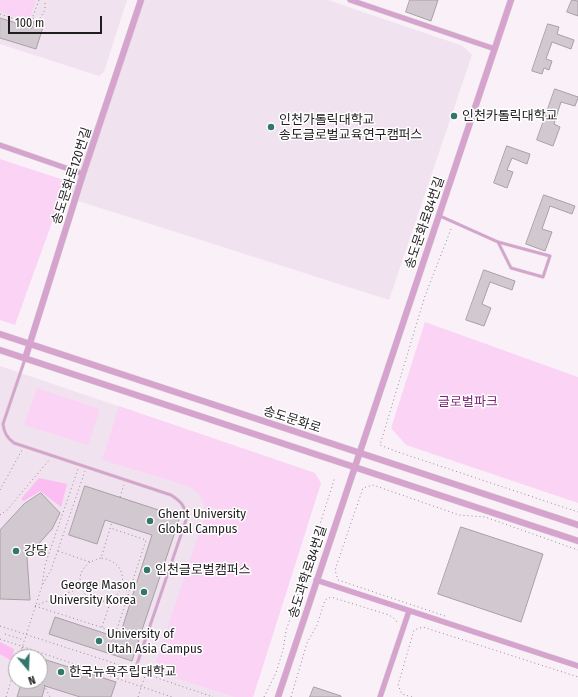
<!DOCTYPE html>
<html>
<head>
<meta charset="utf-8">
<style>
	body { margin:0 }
	#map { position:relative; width:578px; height:697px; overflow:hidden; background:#faf1f8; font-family:"Fira Sans Condensed",sans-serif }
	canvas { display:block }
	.north { position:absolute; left:8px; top:649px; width:40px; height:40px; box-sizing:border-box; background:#fff; border:1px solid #a6a5a5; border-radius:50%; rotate:161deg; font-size:11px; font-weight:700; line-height:16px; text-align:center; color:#201d1f }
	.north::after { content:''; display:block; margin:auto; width:14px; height:18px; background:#32776c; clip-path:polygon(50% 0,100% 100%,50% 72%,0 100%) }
	.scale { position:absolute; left:8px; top:16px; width:94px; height:18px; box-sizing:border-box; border:2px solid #201d1f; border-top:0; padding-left:5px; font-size:12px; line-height:14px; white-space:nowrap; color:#201d1f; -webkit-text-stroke:3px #fff; paint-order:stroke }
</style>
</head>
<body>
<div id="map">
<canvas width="578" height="697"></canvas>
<div class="north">N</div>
<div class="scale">100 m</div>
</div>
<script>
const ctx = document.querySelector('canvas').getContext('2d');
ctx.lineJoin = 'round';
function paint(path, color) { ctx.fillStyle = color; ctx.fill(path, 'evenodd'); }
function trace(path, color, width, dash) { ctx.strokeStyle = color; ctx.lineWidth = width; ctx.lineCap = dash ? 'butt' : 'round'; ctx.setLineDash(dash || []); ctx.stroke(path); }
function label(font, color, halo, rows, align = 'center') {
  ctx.font = font + ' "Fira Sans Condensed","Noto Sans KR",sans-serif'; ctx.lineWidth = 3; ctx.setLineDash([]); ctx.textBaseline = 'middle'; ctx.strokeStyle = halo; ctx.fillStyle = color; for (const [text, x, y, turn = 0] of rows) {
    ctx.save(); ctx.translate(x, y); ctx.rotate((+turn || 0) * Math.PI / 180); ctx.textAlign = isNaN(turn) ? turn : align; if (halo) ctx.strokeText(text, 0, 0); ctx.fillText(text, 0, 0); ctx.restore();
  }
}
paint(new Path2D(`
	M0,0h127l-23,72 -5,4 -99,-32z
	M140,0h188l135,46 9,9 -83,245 -320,-102z
	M0,366l315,107 6,10 -68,214h-253zM16,657h24v24h-24z`), '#f1e2ef');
paint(new Path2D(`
	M0,0h36l-7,21 -29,-9z
	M0,159l67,22 -52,144 -15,-5z
	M425,322l153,55v126l-172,-58 -15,-17z
	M37,388l63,21 -12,36 -64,-20z
	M119,406l196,67 6,10 -68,214h-18l-82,-26 52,-156c0,-15 -4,-21 -17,-29l-86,-26z`), '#fbd4f5');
paint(new Path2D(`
	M39,478l28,6 -6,23 -21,-16 -16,10 -3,-2z
	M0,642l14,7 -2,12 -12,-7z`), '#fbbdf2');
const building = new Path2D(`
	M410,0h28l-7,21 -25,-9z
	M572,0l6,1v15l-11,-4z
	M0,18l32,10 2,-7 10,3 -8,25 -36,-11z
	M548,24l11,3 -2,7 17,6 -3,9 -19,-7 -6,17 6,2 -3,9 -5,-2 -2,6 -10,-3z
	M555,89l23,8v1l-3,8 -14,-4 -7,22 6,3 -7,19 -16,-6z
	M507,146l23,8 -3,10 -15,-6 -5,12 6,2 -6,16 -13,-5z
	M544,195l31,11 -3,8 -22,-8 -8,23 10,3 -7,19 -19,-7z
	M484,270l31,11 -3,9 -22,-8 -8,22 9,4 -7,18 -18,-6z
	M85,486l95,31 -38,113 -4,2 2,4 -8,25 -83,-27 6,-17 64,21 33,-103 -47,-15 -8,24 -28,-9z
	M41,493l19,20 -8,16 -25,28 3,43 -30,-1v-69l24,-26z
	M461,527l82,27 -22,68 -83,-28z
	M40,658l76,24 -5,15h-31l-35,-11 -3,11h-25l5,-16h18z
	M314,687l27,9v1h-31z`);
paint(building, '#d2c9d0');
trace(building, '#a8a0a7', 1);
const service = new Path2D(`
	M440,216l58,26 13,26 32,9 7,-21 -52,-14
	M25,359l-22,65c1,9 4,14 11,19l157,52c11,7 15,12 15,25l-50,147
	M141,633l6,1`);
const minor = new Path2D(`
	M350,0l145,49
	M0,145l83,29
	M316,580l262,86
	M380,697l29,-86`);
const tertiary = new Path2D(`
	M0,334l578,191
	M0,350l578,191
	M25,359l58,-185 58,-174
	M278,697l233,-697`);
trace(service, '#d7cfd5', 3.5);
trace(minor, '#d7cfd5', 6);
trace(tertiary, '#d7cfd5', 7);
trace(new Path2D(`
	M0,14l30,10 9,-24
	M33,18l6,2 6,-10v-10
	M451,229l-26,67 -45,149 15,6 183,61
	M0,490l22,-40
	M120,497l4,-12
	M0,515l7,-5 43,-51
	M58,551l32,11 11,-4 11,-36
	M90,562c-8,7 -12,13 -9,24 1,6 6,11 12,13 29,13 45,-36 8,-41
	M43,584l8,-14 34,-99
	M122,589l6,2
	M35,606l81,26 30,-92 -36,-12
	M35,606l45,-18
	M445,616l-107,-36 -3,-10 28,-82 10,-3 86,30 26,2 93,33
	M0,626l132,43
	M102,627l9,-27
	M5,634l19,6
	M0,639l172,58
	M22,647l5,10
	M19,657l23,-71 3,-21 33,-96
	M137,671l76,26
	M44,685l6,12
	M6,697l10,-32
	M138,697l11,-33
	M264,697l12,-24 7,-23 3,-19 49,-154
	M291,697l16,-54 10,-18 8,-25 6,-3 58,18 7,5 2,4
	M412,697l-10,-3 -4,-9 16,-55 9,-3 155,50`), '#928c90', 1, [1, 3]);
trace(service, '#d5a3cd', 2.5);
trace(minor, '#d5a3cd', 5);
trace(tertiary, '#d5a3cd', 6);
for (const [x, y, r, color] of [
	[454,116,4,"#32776c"],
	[271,127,4,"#32776c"],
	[150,521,4,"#32776c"],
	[16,551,4,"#32776c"],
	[147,570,4,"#32776c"],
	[144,592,4,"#32776c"],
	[99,641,4,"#32776c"],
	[61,672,4,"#32776c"]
]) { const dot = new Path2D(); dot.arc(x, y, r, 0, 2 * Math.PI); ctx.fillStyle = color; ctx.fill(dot); trace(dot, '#fff', 1.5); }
label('13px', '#201d1f', '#fff', [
	["인천카톨릭대학교",462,116],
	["인천가톨릭대학교",279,120],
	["송도글로벌교육연구캠퍼스",279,135],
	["Ghent University",158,514],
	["Global Campus",158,529],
	["강당",24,551],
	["인천글로벌캠퍼스",155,570],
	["George Mason",136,585,"right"],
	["University Korea",136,600,"right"],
	["University of",107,634],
	["Utah Asia Campus",107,649],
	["한국뉴욕주립대학교",69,672]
], 'left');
label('13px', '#201d1f', '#fff', [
	["송도문화로120번길",72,176,-72],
	["송도문화로84번길",425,223,-71],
	["송도문화로",292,420,18],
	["송도과학로84번길",308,572,-72]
]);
label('13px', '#7c2675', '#fff', [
	["글로벌파크",468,402]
]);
</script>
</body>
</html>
